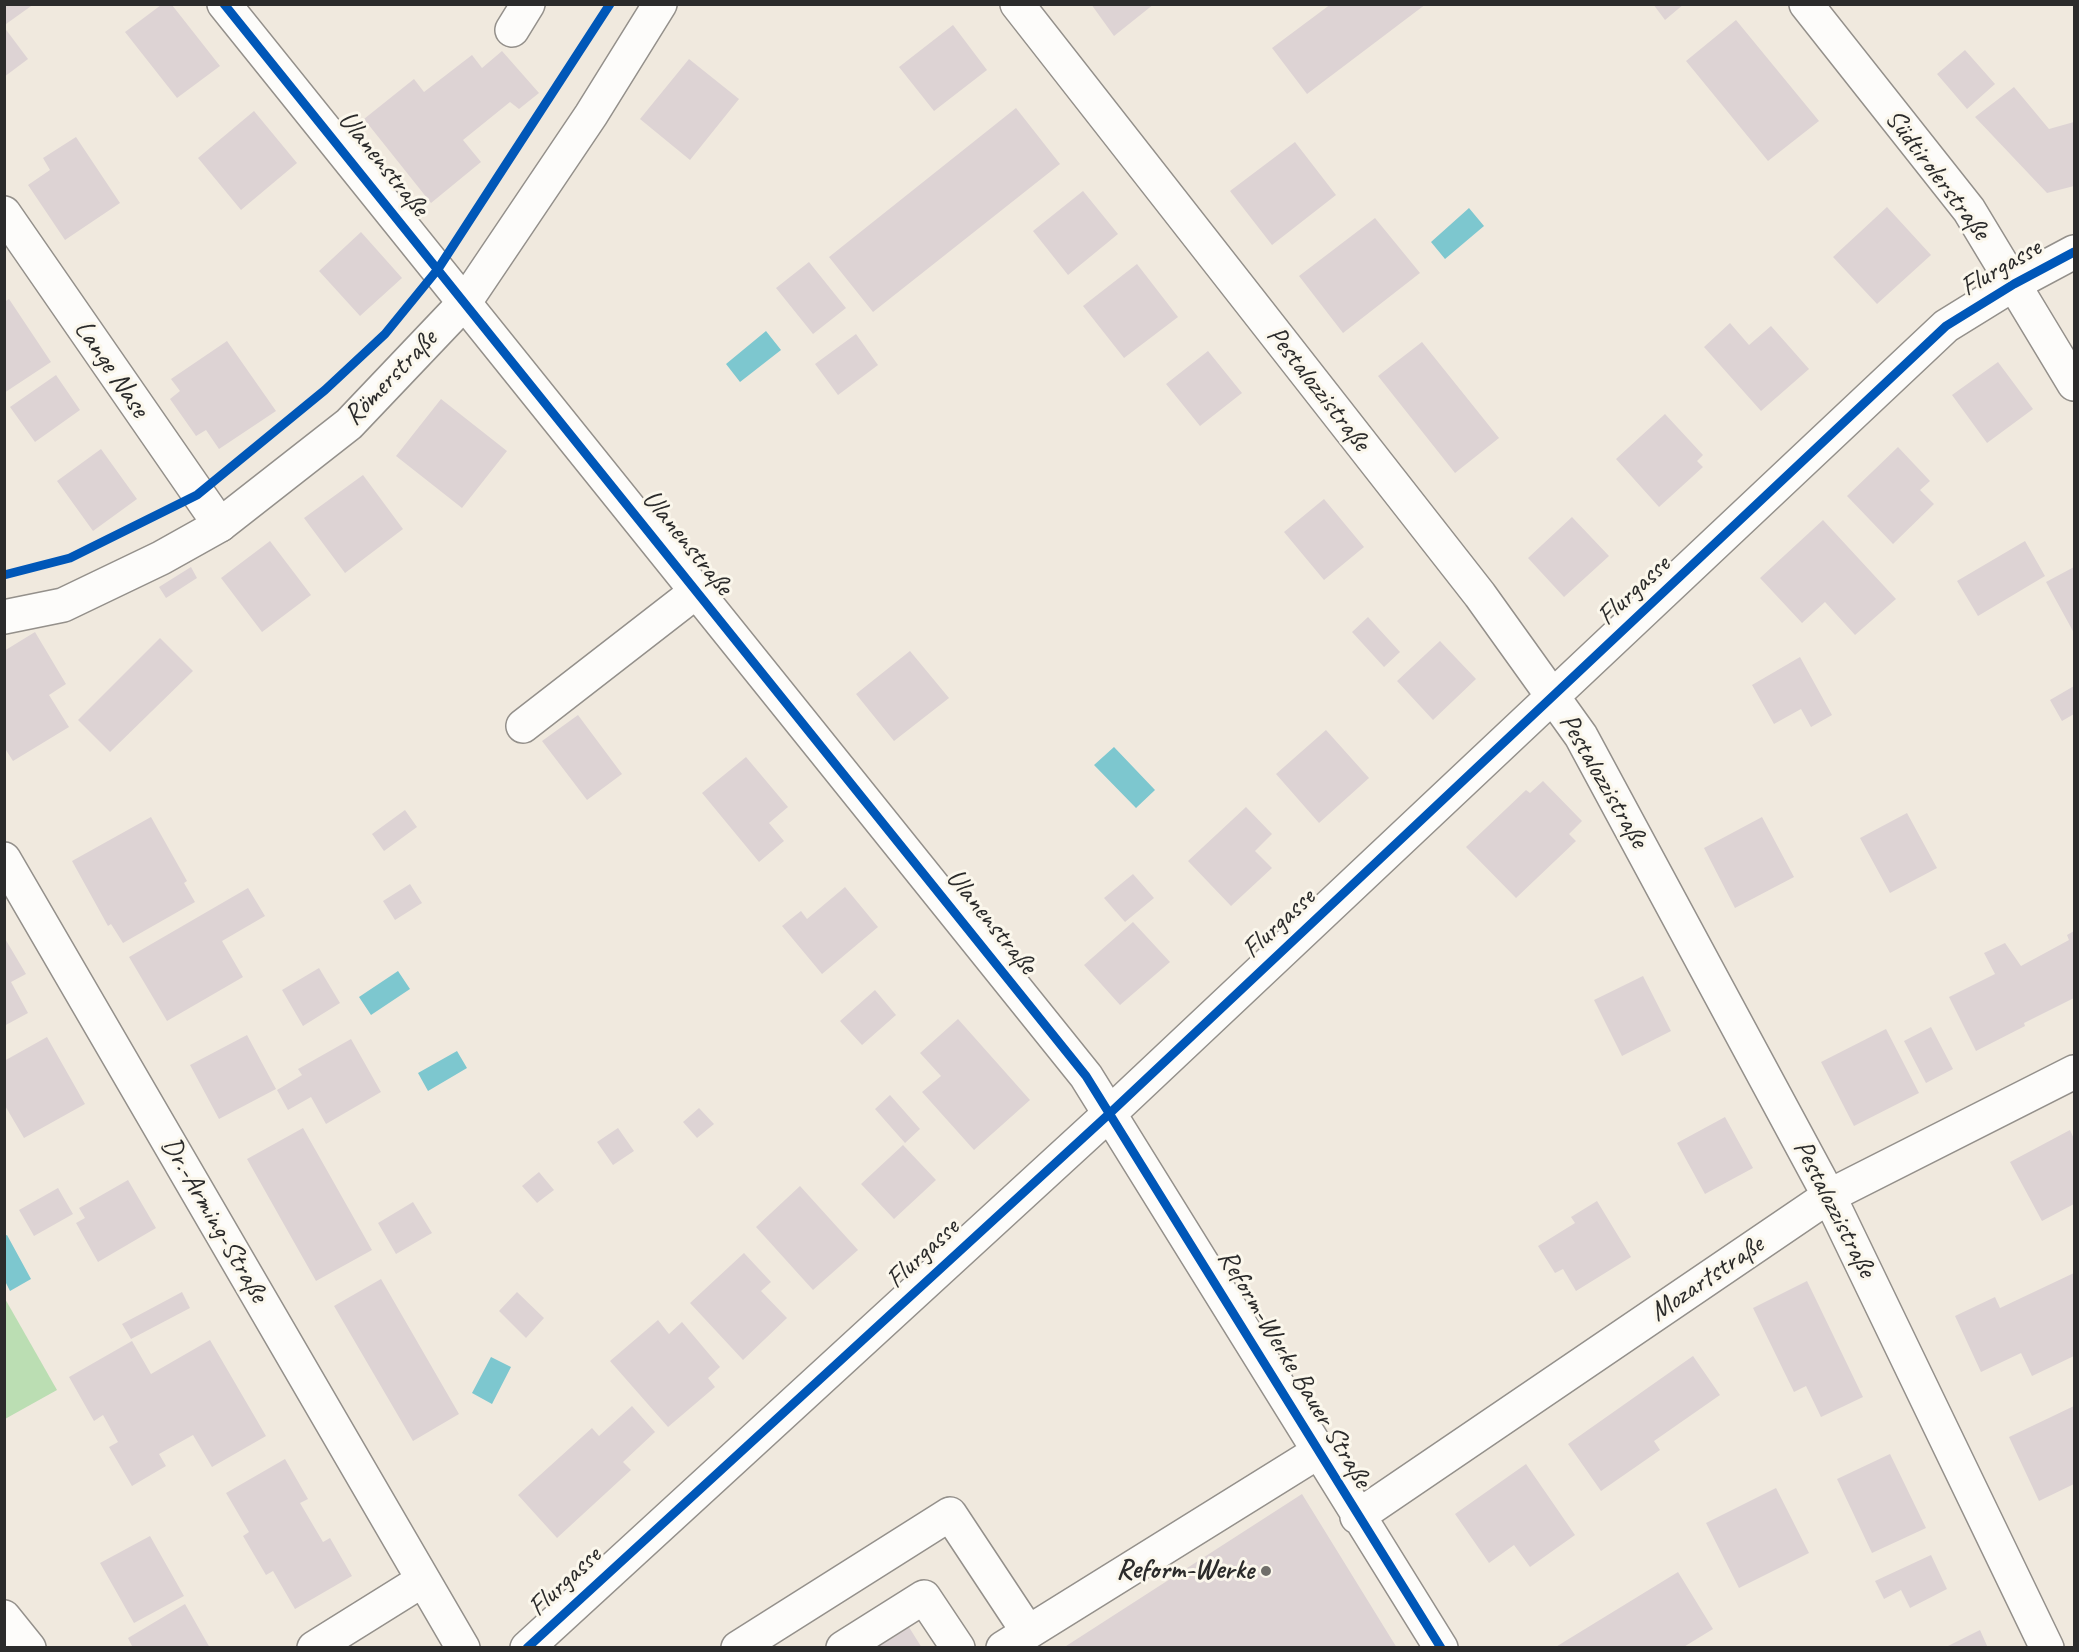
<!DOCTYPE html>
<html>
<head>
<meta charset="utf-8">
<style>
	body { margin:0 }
	#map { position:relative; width:2079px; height:1652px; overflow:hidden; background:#f0e9de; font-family:Caveat,sans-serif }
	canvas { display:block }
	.frame { position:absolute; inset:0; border:6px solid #2b2b2b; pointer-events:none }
</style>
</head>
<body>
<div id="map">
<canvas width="2079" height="1652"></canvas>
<div class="frame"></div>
</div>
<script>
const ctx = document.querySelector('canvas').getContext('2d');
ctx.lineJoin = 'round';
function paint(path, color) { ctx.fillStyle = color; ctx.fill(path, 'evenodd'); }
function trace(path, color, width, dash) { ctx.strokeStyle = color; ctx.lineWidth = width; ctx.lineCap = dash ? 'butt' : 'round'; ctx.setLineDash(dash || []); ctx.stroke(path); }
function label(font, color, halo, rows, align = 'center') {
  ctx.font = font + ' Caveat,sans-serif'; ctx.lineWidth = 6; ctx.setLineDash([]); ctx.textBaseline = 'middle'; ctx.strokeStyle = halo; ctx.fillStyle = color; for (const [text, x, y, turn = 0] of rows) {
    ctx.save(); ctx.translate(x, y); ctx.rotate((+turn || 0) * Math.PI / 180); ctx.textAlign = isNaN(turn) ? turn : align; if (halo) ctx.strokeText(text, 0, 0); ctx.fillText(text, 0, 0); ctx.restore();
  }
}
paint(new Path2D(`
	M4,1297l53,93 -52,29h-1z`), '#bbdeb3');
paint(new Path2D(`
	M1469,208l15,18 -39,33 -14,-17z
	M766,331l15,19 -41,32 -14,-18z
	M1114,747l41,43 -19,18 -42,-43z
	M398,971l12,18 -39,26 -12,-18z
	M457,1051l10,17 -39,23 -10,-18z
	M7,1235l24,44 -21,12 -5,-10 -1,-45z
	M491,1357l20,10 -19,37 -20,-11z`), '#7dc7cf');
paint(new Path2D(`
	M4,4h30l-28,20z
	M1091,4h63l-40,32z
	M1331,4h95l-119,90 -35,-46z
	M1653,4h31l-19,16z
	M161,5h11l48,61 -43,32 -52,-66z
	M1736,20l83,101 -51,40 -82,-100z
	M953,25l34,45 -53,41 -35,-44z
	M4,27l24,32 -24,18z
	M1965,50l30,34 -28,25 -30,-35z
	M502,51l37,42 -20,16 -9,-7 -47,38 18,22 -50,41 -67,-84 50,-40 10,13 48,-37 10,13z
	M689,59l50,40 -49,61 -50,-41z
	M2014,87l35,42 25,-7v64l-27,7 -72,-76z
	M1016,108l44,56 -187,148 -44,-55z
	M254,111l43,52 -56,47 -43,-52z
	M76,137l44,66 -55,37 -37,-55 22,-15 -7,-12z
	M1295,142l41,53 -64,50 -42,-54z
	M1083,191l35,43 -50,41 -35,-44z
	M1887,207l44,48 -54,49 -44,-47z
	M1375,218l45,55 -77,60 -44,-57z
	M361,232l41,46 -42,38 -41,-45z
	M809,262l37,46 -33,26 -37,-46z
	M1137,264l41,53 -54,41 -41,-52z
	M9,299l42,63 -47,31v-91z
	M1730,323l19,22 22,-19 38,43 -48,42 -57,-64z
	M856,334l22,31 -40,30 -23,-31z
	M227,341l49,70 -57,38 -13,-19 -10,6 -26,-37 10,-8 -9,-12z
	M1422,342l77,96 -44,35 -77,-97z
	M1208,351l34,42 -42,33 -34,-42z
	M1998,362l35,47 -46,34 -35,-48z
	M56,375l24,35 -45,32 -25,-35z
	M441,399l66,52 -45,57 -66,-52z
	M1665,414l38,41 -6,6 6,6 -44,40 -43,-48z
	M1898,447l32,34 -10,9 14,14 -41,40 -46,-48z
	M101,449l36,50 -44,32 -36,-50z
	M363,475l40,54 -58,44 -41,-55z
	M1324,499l40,48 -40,33 -40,-48z
	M1572,517l37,39 -45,41 -36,-39z
	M1823,520l73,79 -41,36 -30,-33 -23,21 -42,-45z
	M270,541l41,54 -49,37 -41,-54z
	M2025,541l20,35 -67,40 -21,-35z
	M191,567l6,11 -31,20 -7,-11z
	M2074,567v66l-28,-51z
	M1368,617l32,35 -16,15 -32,-35z
	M35,632l31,52 -17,11 20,32 -56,34 -9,-14v-96z
	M160,638l33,33 -83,81 -32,-32z
	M1440,641l36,38 -43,41 -36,-39z
	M910,651l39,47 -55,43 -38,-47z
	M1800,657l32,58 -21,12 -10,-18 -27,15 -22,-39z
	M2074,686v28l-12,7 -12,-21z
	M578,715l44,59 -35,26 -45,-59z
	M1326,730l43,48 -50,45 -43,-49z
	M746,757l42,50 -19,16 15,18 -25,21 -57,-69z
	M1543,781l39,40 -13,13 7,7 -60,57 -50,-51 60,-57 4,3z
	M1246,807l26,27 -17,17 17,17 -41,38 -43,-45z
	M405,810l12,17 -33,24 -12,-17z
	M1907,813l30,55 -47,25 -30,-55z
	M151,817l36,64 -3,2 11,19 -72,41 -12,-19 -3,2 -36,-65z
	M1762,817l32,60 -59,31 -31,-60z
	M1133,874l21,24 -29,24 -21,-24z
	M410,884l12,19 -27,17 -12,-19z
	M845,887l33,40 -56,47 -40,-48 19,-15 6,8z
	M248,888l17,28 -43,25 21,36 -76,44 -38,-64z
	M1133,922l37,40 -50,43 -36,-40z
	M2074,931v67l-50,25 1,3 -49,25 -27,-54 46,-23 -11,-21 21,-10 16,23 48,-26 -2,-5z
	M4,937l22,37 -15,8 17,31 -24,13z
	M319,968l21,35 -37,23 -21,-36z
	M1643,976l28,55 -49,25 -28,-56z
	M875,990l21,25 -34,30 -22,-24z
	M958,1019l72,81 -56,50 -52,-58 19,-16 -21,-23z
	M1931,1027l22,42 -27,14 -22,-42z
	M1886,1029l33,64 -65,33 -33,-64z
	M247,1035l29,54 -57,30 -29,-54z
	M47,1037l38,67 -61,34 -20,-34v-43z
	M351,1039l30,53 -55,32 -15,-27 -23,13 -11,-20 25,-15 -4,-6z
	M890,1095l30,34 -15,14 -30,-34z
	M699,1108l15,16 -17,14 -14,-16z
	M1725,1117l28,51 -48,26 -28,-51z
	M303,1128l69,122 -56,31 -69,-122z
	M618,1128l16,23 -21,14 -16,-23z
	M2070,1130l4,9v65l-32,17 -32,-59z
	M903,1145l33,35 -42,39 -33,-35z
	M539,1172l15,18 -17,13 -15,-17z
	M128,1180l28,48 -58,34 -22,-39 9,-5 -6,-10z
	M800,1186l58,64 -45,40 -57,-63z
	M58,1188l15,26 -39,22 -15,-26z
	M1597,1201l34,56 -55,34 -13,-22 -8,4 -17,-27 37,-23 -4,-6z
	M413,1202l19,31 -36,21 -18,-31z
	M744,1253l27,29 -10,9 26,27 -44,42 -53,-57z
	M2074,1273v83l-42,20 -11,-23 -40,19 -26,-56 40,-19 5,11z
	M381,1279l78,135 -46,27 -79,-135z
	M1807,1281l56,116 -42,20 -15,-31 -12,6 -41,-84z
	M182,1292l8,16 -59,31 -9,-15z
	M517,1292l27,26 -18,20 -27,-27z
	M658,1320l11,14 13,-12 38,45 -12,11 7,9 -47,40 -58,-66z
	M210,1340l56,96 -54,31 -19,-32 -34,19 7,12 -34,20 -23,-39 9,-5 -15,-27 -9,6 -25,-44 63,-36 19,33z
	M1693,1356l27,39 -66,46 6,9 -59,41 -33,-47z
	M632,1406l23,26 -32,30 8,8 -74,68 -39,-43 74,-67 7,8z
	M2074,1406v78l-35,17 -30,-64z
	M1890,1454l36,74 -54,25 -35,-74z
	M285,1459l23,40 -8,4 23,39 7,-4 22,38 -57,33 -22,-38 -7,4 -23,-39 6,-4 -23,-39z
	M1526,1464l49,71 -45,32 -16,-22 -25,18 -34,-49z
	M1776,1488l33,65 -70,35 -33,-65z
	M1302,1494l95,154h-334z
	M150,1536l34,60 -50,27 -34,-60z
	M1931,1555l16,34 -37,19 -9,-18 -17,9 -9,-18z
	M1678,1572l35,57 -31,19h-128z
	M185,1604l25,44h-77l-5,-10z
	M907,1624l15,24h-51z
	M1980,1630l8,18h-44z`), '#ddd3d4');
const minor = new Path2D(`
	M224,4l862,1072 355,572
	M1017,4l463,591 101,141 248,460 218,452
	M1806,4l163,206 105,174
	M512,30l16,-26
	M4,213l216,312
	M523,726l174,-135
	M4,859l459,789
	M1357,1517l472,-321 245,-124
	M4,1617l25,31
	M314,1648l109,-68
	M527,1648l582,-534 837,-788 68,-42 60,-32
	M738,1648l212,-134 78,118
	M843,1648l81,-51 34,51
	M1003,1648l315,-196`);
const major = new Path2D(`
	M4,617l59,-12 98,-47 59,-33 129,-101 116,-122 126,-187 69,-111`);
trace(minor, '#94908b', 36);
trace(major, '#94908b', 36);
trace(minor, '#fdfcfa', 33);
trace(major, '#fdfcfa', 33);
trace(new Path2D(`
	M224,4l862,1072 355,572
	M4,575l66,-17 127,-63 128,-105 60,-56 53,-65 172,-265
	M527,1648l582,-534 837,-788 68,-42 60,-32`), '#0057b8', 9);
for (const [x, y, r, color] of [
	[1266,1571,6,"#706e6a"]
]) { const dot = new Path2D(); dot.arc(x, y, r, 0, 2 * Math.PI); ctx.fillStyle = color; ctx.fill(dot); trace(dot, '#fbf7ec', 2); }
label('28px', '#2b2b2b', '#fbf7ec', [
	["Ulanenstraße",383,164,51],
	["Südtirolerstraße",1937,175,53],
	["Flurgasse",2001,268,-30],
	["Lange Nase",111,369,56],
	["Römerstraße",391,378,-46],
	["Pestalozzistraße",1318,389,52],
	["Ulanenstraße",687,543,51],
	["Flurgasse",1634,591,-43],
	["Pestalozzistraße",1603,781,60],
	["Ulanenstraße",991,922,51],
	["Flurgasse",1279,924,-43],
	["Pestalozzistraße",1834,1209,63],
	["Dr.-Arming-Straße",214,1220,60],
	["Flurgasse",923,1254,-43],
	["Mozartstraße",1707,1279,-34],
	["Reform-Werke Bauer Straße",1294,1369,59],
	["Flurgasse",565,1582,-43]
]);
label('bold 28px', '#2b2b2b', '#fbf7ec', [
	["Reform-Werke",1254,1571]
], 'right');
</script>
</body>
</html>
